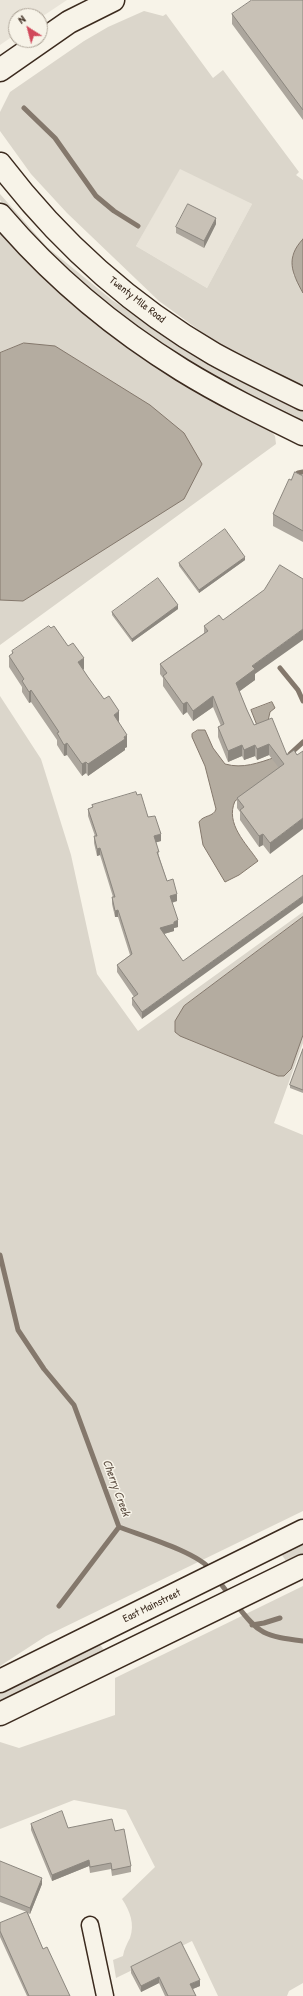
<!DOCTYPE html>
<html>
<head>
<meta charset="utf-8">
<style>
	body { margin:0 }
	#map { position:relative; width:303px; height:1996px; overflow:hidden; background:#f7f3e8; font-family:"Patrick Hand",sans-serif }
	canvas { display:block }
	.north { position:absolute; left:8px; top:8px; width:40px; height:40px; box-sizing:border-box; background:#f7f3e8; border:1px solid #aca397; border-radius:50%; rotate:324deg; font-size:11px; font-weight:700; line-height:16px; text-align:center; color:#3b2a1e }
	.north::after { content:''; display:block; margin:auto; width:14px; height:18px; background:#d1495b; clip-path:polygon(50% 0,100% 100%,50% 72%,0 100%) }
</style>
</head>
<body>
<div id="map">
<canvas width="303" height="1996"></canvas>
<div class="north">N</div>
</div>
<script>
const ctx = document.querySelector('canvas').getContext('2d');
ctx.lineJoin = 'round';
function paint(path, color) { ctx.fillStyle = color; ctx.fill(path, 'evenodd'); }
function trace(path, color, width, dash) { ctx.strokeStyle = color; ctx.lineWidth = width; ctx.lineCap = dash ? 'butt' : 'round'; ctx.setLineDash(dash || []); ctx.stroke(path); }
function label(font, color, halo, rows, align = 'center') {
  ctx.font = font + ' "Patrick Hand",sans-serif'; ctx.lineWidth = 3; ctx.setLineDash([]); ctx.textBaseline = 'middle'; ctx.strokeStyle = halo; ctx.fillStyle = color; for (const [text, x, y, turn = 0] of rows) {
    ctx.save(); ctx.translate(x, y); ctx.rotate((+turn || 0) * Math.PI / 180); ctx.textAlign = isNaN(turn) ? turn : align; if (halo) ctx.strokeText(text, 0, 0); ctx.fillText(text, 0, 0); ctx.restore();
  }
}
paint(new Path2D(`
	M0,0h67l-27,18v-2h-24v18l-16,11z
	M180,168l72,36 -45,84 -71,-42z`), '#e9e4d9');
paint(new Path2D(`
	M144,11l19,5 3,-2 47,64 10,-8 76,102 -3,3 7,5v59l-11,17 1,18 10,19v94l-57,-28 -39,-23 -48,-35 -92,-88 -36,-39 -31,-43v-19l10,-20 74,-51 24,-14zM180,169l72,35 -45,84 -71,-42z
	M0,194l47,53 65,53 79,53 112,58v11c-117,-57 -220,-120 -303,-222z
	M0,232c13,16 29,31 45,46 69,65 141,109 225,152l5,6 1,8 -276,201z
	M0,696l41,63 30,96 26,119 41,57 165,-119v131l-29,80 29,12v376l-257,125 -46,30z
	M303,1543v11l-16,8 -6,-8z
	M303,1586v397l-14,8 -2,5h-69l-26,-55 -76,37 -3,-18 10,-4c1,-7 4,-12 7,-18 5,-14 0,-27 -8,-39l33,-32 -29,-57 -52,-10 -74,29v-87l19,6 96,-33v-37z
	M99,1643l5,7 -104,51v-11z`), '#dbd6cb');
const water = new Path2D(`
	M303,239v54c-11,-20 -18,-35 0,-54z
	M24,343l31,3 95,59 34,28 18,31 -18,35 -161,102 -23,-1v-247z
	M272,702l3,6 -5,4 -2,9 -10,7 -7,-18z
	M198,730h7l8,18 12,16c18,5 33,-1 51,-7l6,10 -47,34c-10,23 11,42 23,60l-19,14 -14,7 -22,-37 -4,-23c4,-7 15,-5 17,-13l-11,-43 -13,-29v-3z
	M303,917v118l-12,34 -7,7h-6l-98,-40 -5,-4v-11l9,-15z`);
paint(water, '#b4aca0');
trace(water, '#84786c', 1);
trace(new Path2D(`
	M24,108l31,30 41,58 18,15 24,15
	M298,473l5,-1
	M280,668l18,22 5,11
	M290,754l13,-12
	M0,1255l18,75 26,39 30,36 45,122c23,9 78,25 92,43
	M218,1580l12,16
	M236,1604c23,31 29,32 67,37
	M59,1606l60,-79
	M252,1625l12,-2 16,-5`), '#84786c', 5);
const street = new Path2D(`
	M90,1925l15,71`);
const secondary = new Path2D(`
	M0,70l69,-48 44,-22
	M0,164c58,76 131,142 214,190 29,16 59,30 89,45
	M0,215c52,61 114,113 182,155 39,24 80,44 121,64`);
const primary = new Path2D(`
	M0,1681l303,-150
	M0,1714l303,-148`);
trace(street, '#3b2a1e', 19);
trace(secondary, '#3b2a1e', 25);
trace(primary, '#3b2a1e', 25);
trace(street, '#f7f3e8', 16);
trace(secondary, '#f7f3e8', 22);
trace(primary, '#f7f3e8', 22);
paint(new Path2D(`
	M303,0v120l-71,-96v-10z
	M216,224l-12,24 -28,-15v-6z
	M303,476v66l-30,-16v-12l18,-34z
	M245,560l-46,33 -20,-27v-3z
	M178,609l-46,33 -20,-27v-3z
	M204,626l51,48v6l-16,11 8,19 7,15 33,30 -17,99 -7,-9 -4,2 -19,-27v-8l-3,-4v-10l42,-30 -10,-13 -12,5 -2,-4 -11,4 -2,-4 -14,6 -10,-25v-10l3,-1 -8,-19 -20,14 -6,-9 -4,3 -20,-29v-8l-3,-4v-10l44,-31z
	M12,651l72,18 -1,1 5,7 31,45 8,25 -2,1v2l-37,26 -2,-3 -4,3 -15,-21 -3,1 -7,-11v-5l-26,-38 -2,1 -7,-11v-5l-13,-20v-11l3,-2z
	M137,795l24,46 -5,1 3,14 8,25 10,20 -5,2 6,24 -4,1v3l-10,3 -22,85 -10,-14v-7l2,-1 -17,-25v-7l13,-10 -12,-38h-3l-3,-13v-7h1l-13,-42 -3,1 -3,-13v-7h1l-7,-20v-7l4,-1v-3z
	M303,1049v44l-13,-5v-3z
	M31,1824l37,4 47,3 16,35v6l-19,4 -1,-7 -21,4 -1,-7 -37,15 -21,-51z
	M0,1861l42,23 -12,30 -2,-1 15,36 27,47h-43l-27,-59v-14l27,-11 -27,-10z
	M131,1967l69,19 -7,3 3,7h-31l-6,-13 -18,9 -10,-19z`), '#aca69d');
paint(new Path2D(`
	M216,218v6l-12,24v-7z
	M245,557v3l-46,33v-3z
	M178,605v4l-46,33v-3z
	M303,629v11l-48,34v6l-19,14v-11l16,-17z
	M84,658v11l-6,4v-11z
	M31,690v12l-2,1v-11z
	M213,696v11l-20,14v-10z
	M187,702v10l-4,3v-11z
	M119,711v11l-5,4v-11z
	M127,735v12l-2,1v2l-37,26v-12z
	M67,743v12l-3,1v-11z
	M269,744v11l-12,5v-11z
	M242,745v11l-14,6v-11z
	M255,745v11l-11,4v-10z
	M86,762v11l-4,3v-12z
	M303,818v11l-33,25v-11z
	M161,834v7l-7,2v-7z
	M263,834v11l-4,2v-11z
	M100,848v7l-3,1v-7z
	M177,894v7l-7,2v-7z
	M303,896v7l-161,116v-7z
	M118,910v7h-3v-6z
	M178,920v7l-4,1v3l-14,4v-7l14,-6z
	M89,1860v6l-37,15v-6z
	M42,1878v6l-12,30v-6z
	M159,1977v6l-18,9v-6z
	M200,1980v6l-10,4v-6z`), '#8c877f');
const building = new Path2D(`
	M252,0h51v110l-71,-96z
	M188,204l28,14 -12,23 -28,-14z
	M295,472l8,4v55l-30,-17 16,-35 2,1z
	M225,529l20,28 -46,33 -20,-27z
	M280,565l23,14v50l-51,37 3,3 -19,14 11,27 7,15 18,-7 15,37 7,-5 3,5 6,-4v67l-33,25 -7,-9 -4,2 -19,-26 4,-3 -7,-9 47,-34 -15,-20 -12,5 -2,-4 -11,5 -2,-5 -14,6 -10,-24 6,-3 -11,-28 -20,15 -6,-9 -4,2 -20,-28 4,-3 -7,-9 48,-33 -4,-5 15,-11 4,5 41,-30z
	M158,578l20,27 -46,34 -20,-27z
	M49,626l2,2 3,-2 14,20 5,-3 11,15 -6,4 10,15 16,22 5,-3 10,15 -5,4 13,20 -3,2 1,2 -37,25 -2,-2 -4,2 -15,-21 -3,2 -7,-12 2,-1 -28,-42 -2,2 -7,-11 2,-2 -15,-23 4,-3 -1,-2z
	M136,792l1,3 4,-1 7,23 7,-1 6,18 -7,2 5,16h-2l10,29 6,-2 4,15 -7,2 8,24 -4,2v2l-14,4 23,33 120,-86v21l-161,116 -10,-14 6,-4 -21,-29 15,-11 -14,-44 -3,1 -3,-14h3l-15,-49 -3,1 -3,-13h3l-9,-27 5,-2 -1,-2z
	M303,1049v41l-13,-5z
	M62,1811l6,17 44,-9 3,12 9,-2 7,37 -19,4 -1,-7 -21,4 -1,-7 -37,15 -21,-51z
	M0,1861l42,17 -12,30 -30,-12z
	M27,1912l16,37 4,-2 23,49h-41l-29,-65v-8z
	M181,1942l19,38 -10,4 6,12h-28l-9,-19 -18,9 -10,-19z`);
paint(building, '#c8c1b6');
trace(building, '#8c877f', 1);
label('11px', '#3b2a1e', '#f7f3e8', [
	["Twenty Mile Road",137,300,38],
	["East Mainstreet",152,1606,-26]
]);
label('italic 12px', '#5f5145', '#f7f3e8', [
	["Cherry Creek",116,1488,70]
]);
</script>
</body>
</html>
